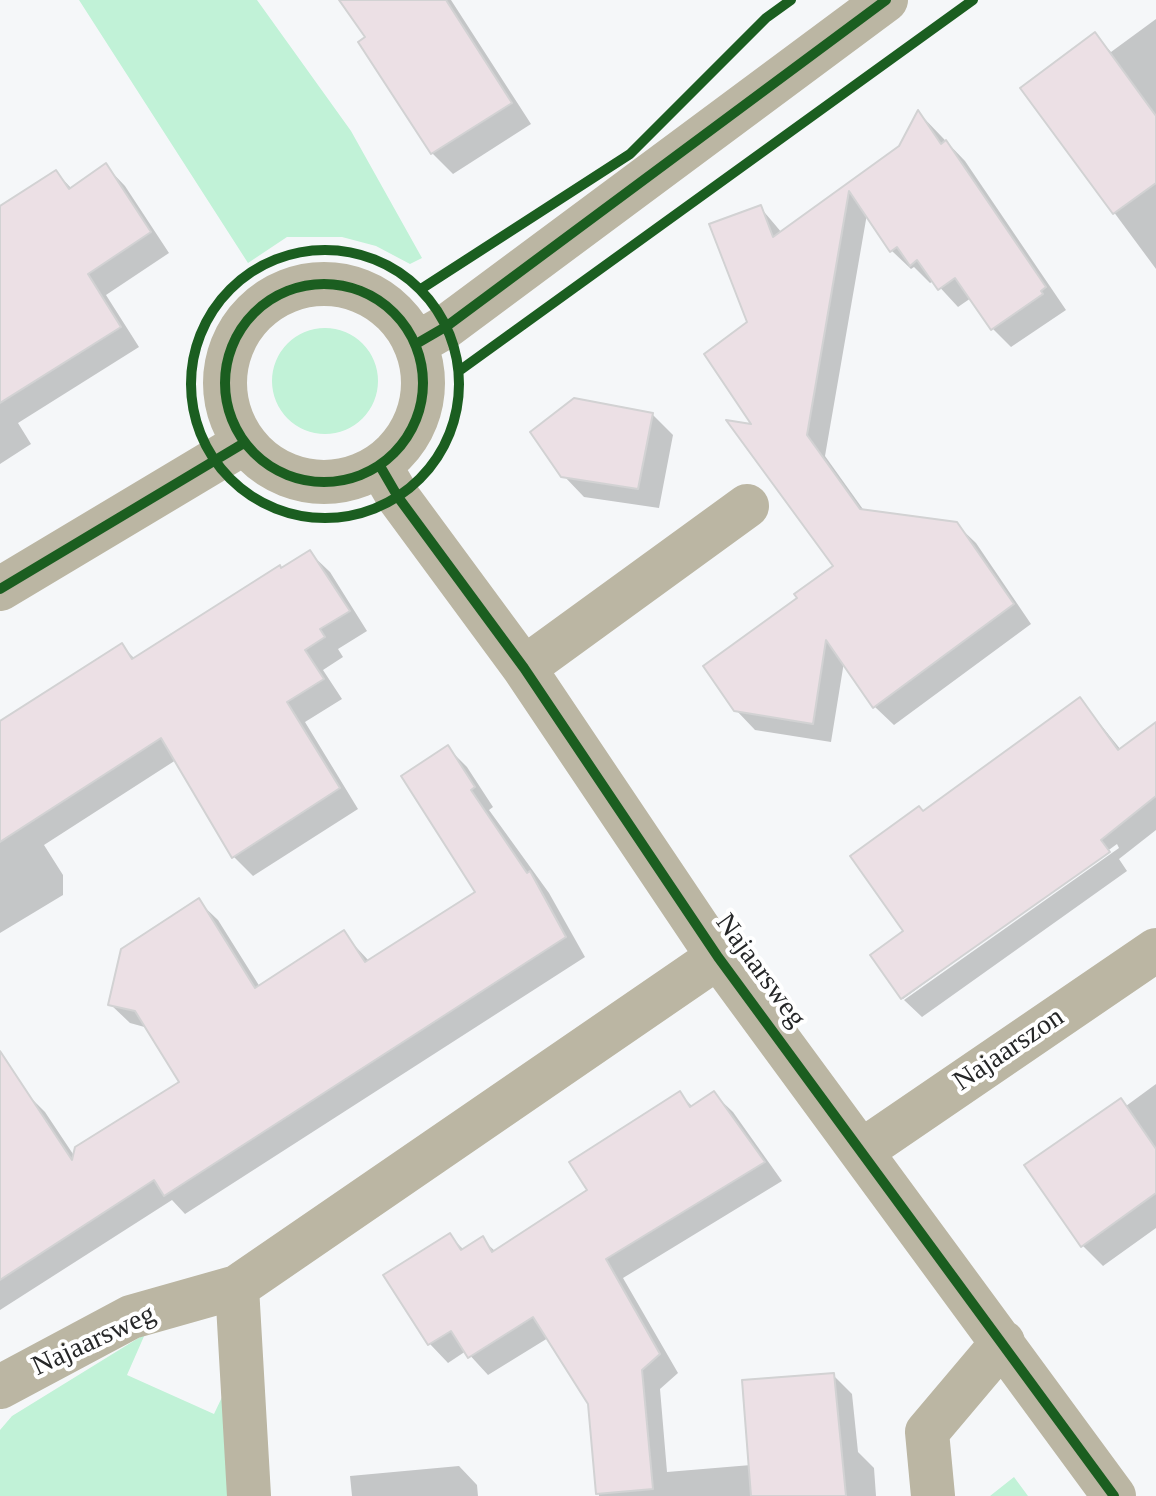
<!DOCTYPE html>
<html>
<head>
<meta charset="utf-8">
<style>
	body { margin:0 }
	canvas { display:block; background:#f5f7f9 }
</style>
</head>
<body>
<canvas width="1156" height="1496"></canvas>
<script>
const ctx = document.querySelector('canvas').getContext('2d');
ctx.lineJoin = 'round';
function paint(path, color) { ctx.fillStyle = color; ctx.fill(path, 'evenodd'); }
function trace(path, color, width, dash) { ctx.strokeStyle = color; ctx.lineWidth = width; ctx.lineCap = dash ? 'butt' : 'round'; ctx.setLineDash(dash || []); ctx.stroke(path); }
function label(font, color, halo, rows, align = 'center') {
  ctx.font = font + ' Georgia,serif'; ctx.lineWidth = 8; ctx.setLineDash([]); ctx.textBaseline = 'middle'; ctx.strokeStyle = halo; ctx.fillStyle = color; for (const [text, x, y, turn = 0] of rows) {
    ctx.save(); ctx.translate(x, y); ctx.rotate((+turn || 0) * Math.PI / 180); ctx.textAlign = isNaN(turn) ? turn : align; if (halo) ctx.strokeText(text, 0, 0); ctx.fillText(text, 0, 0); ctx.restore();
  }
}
paint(new Path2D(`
	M79,0h178l94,131 71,127 -12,6 -34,-18 -34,-9h-55l-39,26z
	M272 381a53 53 0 1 1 106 0a53 53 0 1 1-106 0Z
	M145,1334l-18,41 87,39 19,-40 11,122h-244v-66l12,-14z
	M1014,1477l14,19h-38z`), '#c1f2d7');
paint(new Path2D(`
	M351,0h100l80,124 -78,50 -21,-21 -72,-111 8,-4z
	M1156,19v250l-134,-181 73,-53 16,17z
	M919,113l46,48 101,149 -55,37 -19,-19 -21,-30 -13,9 -24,-26 -4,2 -16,-16 -3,2 -19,-18 -25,-37 -42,242 40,56 91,12 20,19 55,81 -137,101 -19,-18 -31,-45 -13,80 -76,-12 -19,-20 63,-111 37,-32 -80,-140 -7,-104 11,-116 22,26 118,-85z
	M106,166l19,20 44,67 -63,42 33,52 -121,76 13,21 -31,20v-255l56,-37 16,17z
	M652,414l21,21 -14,73 -75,-11 -21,-22z
	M310,553l20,19 37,59 -29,18 5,8 -20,13 19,29 -37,23 53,87 -105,67 -19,-19 -58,-97 -132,85 19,30v20l-63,38v-209l122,-78 13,13z
	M1080,699l41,51 35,-1v81l-37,29 8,12 -205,146 -18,-17 215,-152 -2,-4 -214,155 -30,-44 33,-24 18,-118z
	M448,748l19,19 26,40 -4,3 60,83 36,64 -400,257 -13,-14 -172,110v-201l26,-16 19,19 30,45 107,-75 -34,-54 -18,-5 -20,-19 88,-103 20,19 42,67 83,-54 26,28 109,-69z
	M1156,1084v144l-53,38 -21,-21 44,-139z
	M680,1094l13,13 21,-13 19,18 49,69 -159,97 55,95 -18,16 7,83 84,-7 82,-90 19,19 6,58 16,16 2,28h-277l-9,-93 -42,-65 -60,37 -22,-24 -18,12 -18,-19 19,-109 15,15 18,-11 14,13 94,-61z
	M459,1466l18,19 1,11h-126l-2,-20z`), '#0003');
const building = new Path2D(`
	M339,0h107l66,103 -81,51 -73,-112 7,-5z
	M1095,32l61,84v67l-43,31 -93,-126z
	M918,110l23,34 5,-4 100,147 -5,4 2,3 -52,36 -36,-52 -17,12 -21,-30 -7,6 -13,-19 -7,5 -41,-61 -42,244 53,74 97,13 57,82 -141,104 -47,-68 -13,84 -79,-13 -31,-45 94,-68 -3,-4 39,-28 -107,-146 25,4 -47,-70 43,-32 -38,-98 52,-19 12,32 126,-91z
	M106,163l45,69 -63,42 33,53 -121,76v-197l56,-36 13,19z
	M574,398l79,15 -15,76 -77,-12 -31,-45z
	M310,550l40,61 -30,18 5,8 -20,13 19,29 -37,23 53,86 -108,70 -71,-120 -161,104v-121l122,-78 10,16 148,-94 1,3z
	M1080,697l38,53 38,-28v74l-55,44 9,12 -209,147 -31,-44 33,-24 -53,-75 69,-50 4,5z
	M448,745l27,42 -4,3 56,83 3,-2 36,66 -402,259 -10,-16 -154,100v-229l72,109 3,-13 104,-65 -44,-71 -27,-6 13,-56 78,-51 56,90 89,-58 21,32 110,-70 -74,-116z
	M680,1091l10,16 24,-16 51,71 -159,97 54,95 -18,16 11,119 -57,5 -8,-90 -55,-87 -65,41 -17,-27 -23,14 -45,-70 67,-42 11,17 22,-14 9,16 95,-62 -18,-28z
	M1121,1098l35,51v44l-75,54 -57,-82z
	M834,1373l12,123h-95l-9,-116z`);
paint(building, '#ece0e5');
trace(building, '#d2d2d3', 2);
trace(new Path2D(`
	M225 383a99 99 0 1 1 198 0a99 99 0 1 1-198 0Z
	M416,344l31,-18 439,-326
	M380,466l18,31 126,171 194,289 396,539
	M0,589l244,-146
	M524,668l223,-162
	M863,1150l293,-200
	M0,1387l131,-70 106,-30
	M249,1496l-12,-209 481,-330
	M933,1496l-6,-64 76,-90`), '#bbb6a3', 44);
trace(new Path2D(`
	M191 384a134 134 0 1 1 268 0a134 134 0 1 1-268 0Z
	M225 383a99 99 0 1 1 198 0a99 99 0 1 1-198 0Z
	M421,289l209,-135 136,-136 25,-18
	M416,344l31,-18 439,-326
	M459,371l514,-371
	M380,466l18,31 126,171 194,289 396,539
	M0,589l244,-146`), '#1b5e20', 10);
label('28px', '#252627', '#fff', [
	["Najaarsweg",760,971,54],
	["Najaarszon",1009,1050,-34],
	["Najaarsweg",94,1341,-25]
]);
</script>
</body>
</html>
